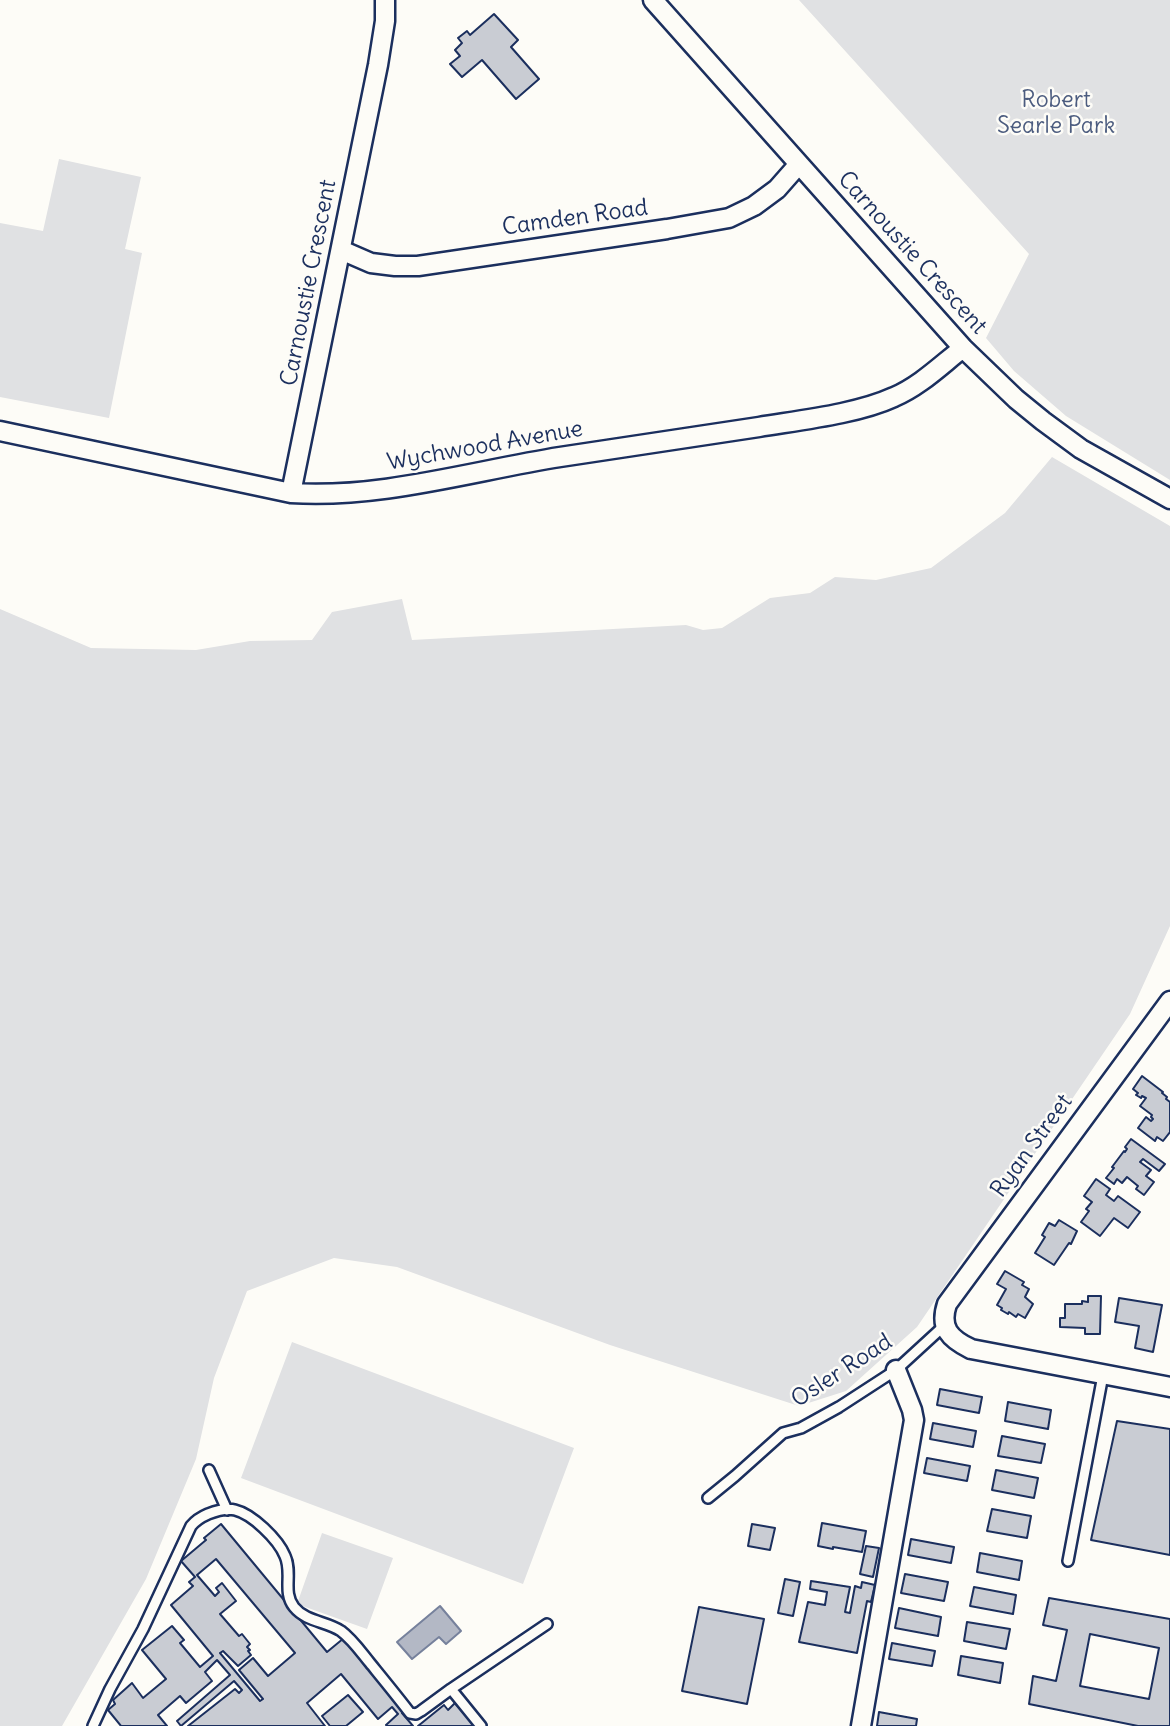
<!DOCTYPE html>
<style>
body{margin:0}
canvas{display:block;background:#fdfcf7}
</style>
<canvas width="1170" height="1726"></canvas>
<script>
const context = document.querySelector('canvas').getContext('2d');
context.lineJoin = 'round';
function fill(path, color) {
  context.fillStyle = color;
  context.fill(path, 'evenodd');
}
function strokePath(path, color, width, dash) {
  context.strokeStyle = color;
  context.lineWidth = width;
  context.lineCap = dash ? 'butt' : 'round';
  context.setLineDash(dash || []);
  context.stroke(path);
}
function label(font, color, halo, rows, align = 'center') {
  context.font = font + ' Delius,sans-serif';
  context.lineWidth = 5;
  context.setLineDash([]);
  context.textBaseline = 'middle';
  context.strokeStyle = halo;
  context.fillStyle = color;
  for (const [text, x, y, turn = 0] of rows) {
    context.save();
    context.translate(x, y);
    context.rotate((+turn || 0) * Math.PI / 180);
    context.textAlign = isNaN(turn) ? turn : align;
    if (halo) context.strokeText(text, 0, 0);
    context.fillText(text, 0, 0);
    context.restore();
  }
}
const green = new Path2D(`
 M799 0H1170V480L1066 416 1014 371 986 338 1029 254Z
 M59 159 141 177 125 249 142 253 109 418 0 397V223L43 231Z
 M1052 457 1170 526V926L1130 1014 917 1327 846 1391 799 1406 610 1345 397 1267 334 1258 247 1291 214 1378 196 1459 146 1579 62 1726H0V609L91 648 196 650 250 641 312 640 332 612 402 599 412 640 686 625 703 630 722 628 770 598 810 593 835 577 876 580 931 568 1005 513Z
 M292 1342 574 1448 523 1584 241 1478Z
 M322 1533 393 1558 367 1629 297 1604Z`);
const water = new Path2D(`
 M440 1606 461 1631 446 1644 439 1637 412 1659 397 1642Z`);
const building = new Path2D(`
 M494 14 518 40 511 47 539 79 516 99 482 60 462 77 450 64 460 56 455 50 462 43 458 38 467 31 470 35Z
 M1142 1076 1163 1092 1162 1093 1167 1097 1166 1099 1170 1102V1132L1163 1141 1157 1137 1155 1141 1138 1128 1146 1117 1151 1121 1153 1119 1151 1117 1152 1115 1140 1106 1146 1098 1142 1096 1141 1098 1136 1095 1138 1093 1133 1089Z
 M1131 1139 1165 1164 1159 1171 1143 1159 1140 1162 1151 1170 1146 1176 1154 1182 1144 1195 1136 1189 1138 1186 1127 1177 1122 1183 1117 1179 1114 1184 1106 1178 1114 1168 1112 1167 1124 1151 1125 1152 1127 1149 1125 1147Z
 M1096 1179 1110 1189 1106 1195 1114 1201 1118 1196 1140 1212 1128 1228 1114 1218 1100 1236 1081 1222 1089 1211 1086 1209 1092 1202 1084 1196Z
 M1059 1220 1077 1231 1071 1244 1069 1243 1054 1265 1035 1253 1045 1237 1042 1235 1049 1223 1055 1226Z
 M1005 1271 1024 1282 1022 1285 1029 1289 1025 1297 1033 1304 1025 1318 1018 1314 1016 1317 1009 1312 1008 1314 1001 1310 1002 1308 997 1305 1006 1289 997 1284Z
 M1088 1296H1101L1100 1334H1085V1328L1060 1327V1318H1065V1304H1082V1301L1088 1302Z
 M1119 1298 1162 1305 1153 1352 1135 1348 1139 1326 1115 1322Z
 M940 1389 982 1397 979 1413 937 1405Z
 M1008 1402 1051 1410 1048 1429 1005 1421Z
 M1117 1421 1170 1429V1555L1091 1540Z
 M933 1423 976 1431 973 1447 930 1439Z
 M1002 1436 1045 1444 1041 1463 998 1456Z
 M927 1458 970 1466 967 1481 924 1473Z
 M996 1470 1038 1478 1034 1498 992 1490Z
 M992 1509 1031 1516 1027 1538 987 1531Z
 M822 1523 866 1531 862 1552 833 1547V1549L818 1546Z
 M221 1524 327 1652 344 1638 398 1703 397 1704 404 1712 402 1713 413 1726H387L386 1725 398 1714 392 1707 378 1719 341 1674 307 1703 325 1726H188L235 1689 239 1693 242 1690 234 1681 181 1726 177 1721 230 1675 217 1660 205 1672 212 1681 186 1703 180 1696 158 1715 167 1726H121L108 1710 115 1704 113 1700 132 1683 143 1698 166 1679 142 1650 172 1626 184 1640 180 1643 200 1667 213 1656 171 1605 193 1586 189 1582 195 1577 181 1561 206 1540 204 1538ZM216 1559 295 1653 268 1676 253 1658 239 1670 263 1699 260 1701 220 1653 223 1651 238 1666 251 1655 248 1651 250 1650 247 1647 250 1644 242 1634 239 1636 220 1614 236 1601 222 1583 216 1588 219 1592 215 1596 197 1575Z
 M752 1524 775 1528 770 1550 748 1546Z
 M911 1539 954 1547 951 1563 908 1555Z
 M866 1546 879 1548 873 1577 860 1574Z
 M980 1553 1022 1561 1019 1580 977 1572Z
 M905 1574 948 1582 944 1601 901 1593Z
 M785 1579 800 1582 793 1616 778 1613Z
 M811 1581 850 1587 845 1612 850 1613 855 1586 861 1588 862 1582 875 1585 871 1602 867 1601 857 1653 799 1642 808 1602 825 1605 827 1592 810 1589Z
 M974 1587 1016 1595 1013 1614 970 1606Z
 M1049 1598 1170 1619V1726H1138L1029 1704 1033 1676 1056 1681 1067 1630 1043 1625ZM1090 1634 1159 1648 1149 1699 1080 1686Z
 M699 1607 764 1619 747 1704 682 1691Z
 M899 1608 941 1617 938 1636 895 1628Z
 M967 1622 1010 1629 1006 1649 964 1641Z
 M892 1643 935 1651 932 1666 889 1659Z
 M961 1656 1003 1663 1000 1683 958 1675Z
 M348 1695 363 1712 346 1726H330L322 1716Z
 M455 1703 475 1726H418L444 1705 448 1710Z
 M879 1712 917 1719 916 1726H877Z`);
const lane = new Path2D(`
 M209 1470 227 1510
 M708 1498 735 1476 783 1433 801 1428 839 1407 896 1370 945 1325
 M1068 1561 1103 1375
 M451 1689 481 1726
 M93 1726 110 1689 143 1629 191 1526C196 1520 201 1517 208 1514 216 1511 227 1508 235 1510 252 1514 278 1539 285 1556 293 1573 282 1592 294 1607 306 1622 326 1621 341 1631 352 1639 361 1652 370 1663 383 1679 397 1696 410 1713L416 1714 421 1711 451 1689 547 1624`);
const street = new Path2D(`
 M653 0 963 348 1016 399 1043 421 1081 449 1170 499
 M341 250 371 263 395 266H418L667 229 729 218 754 206 777 189 799 164
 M0 431 291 493C380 499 472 471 560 457 626 447 693 437 759 427 801 420 857 414 894 397 920 386 941 365 963 348
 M291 493 378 65 385 21V0
 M1170 1001 947 1304C939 1328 950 1339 971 1349L1170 1387
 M861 1726 914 1420 912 1410 896 1370`);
const parkNames = [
 ["Robert",1056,100],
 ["Searle Park",1056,126]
];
const streetNames = [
 ["Camden Road",575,218,-8],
 ["Carnoustie Crescent",912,253,48],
 ["Carnoustie Crescent",309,283,-79],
 ["Wychwood Avenue",485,446,-10],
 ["Ryan Street",1032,1146,-54],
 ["Osler Road",842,1371,-33]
];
fill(green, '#e0e1e3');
fill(water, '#b3b8c5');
strokePath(water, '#76819c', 2);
fill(building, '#c9ccd3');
strokePath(building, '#1b2f5e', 2);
strokePath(lane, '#1b2f5e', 14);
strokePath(street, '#1b2f5e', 23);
strokePath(lane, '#fdfcf7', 9);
strokePath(street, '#fdfcf7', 18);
label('23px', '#4c5c7f', '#fdfcf7', parkNames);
label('23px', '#1b2f5e', '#fdfcf7', streetNames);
</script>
